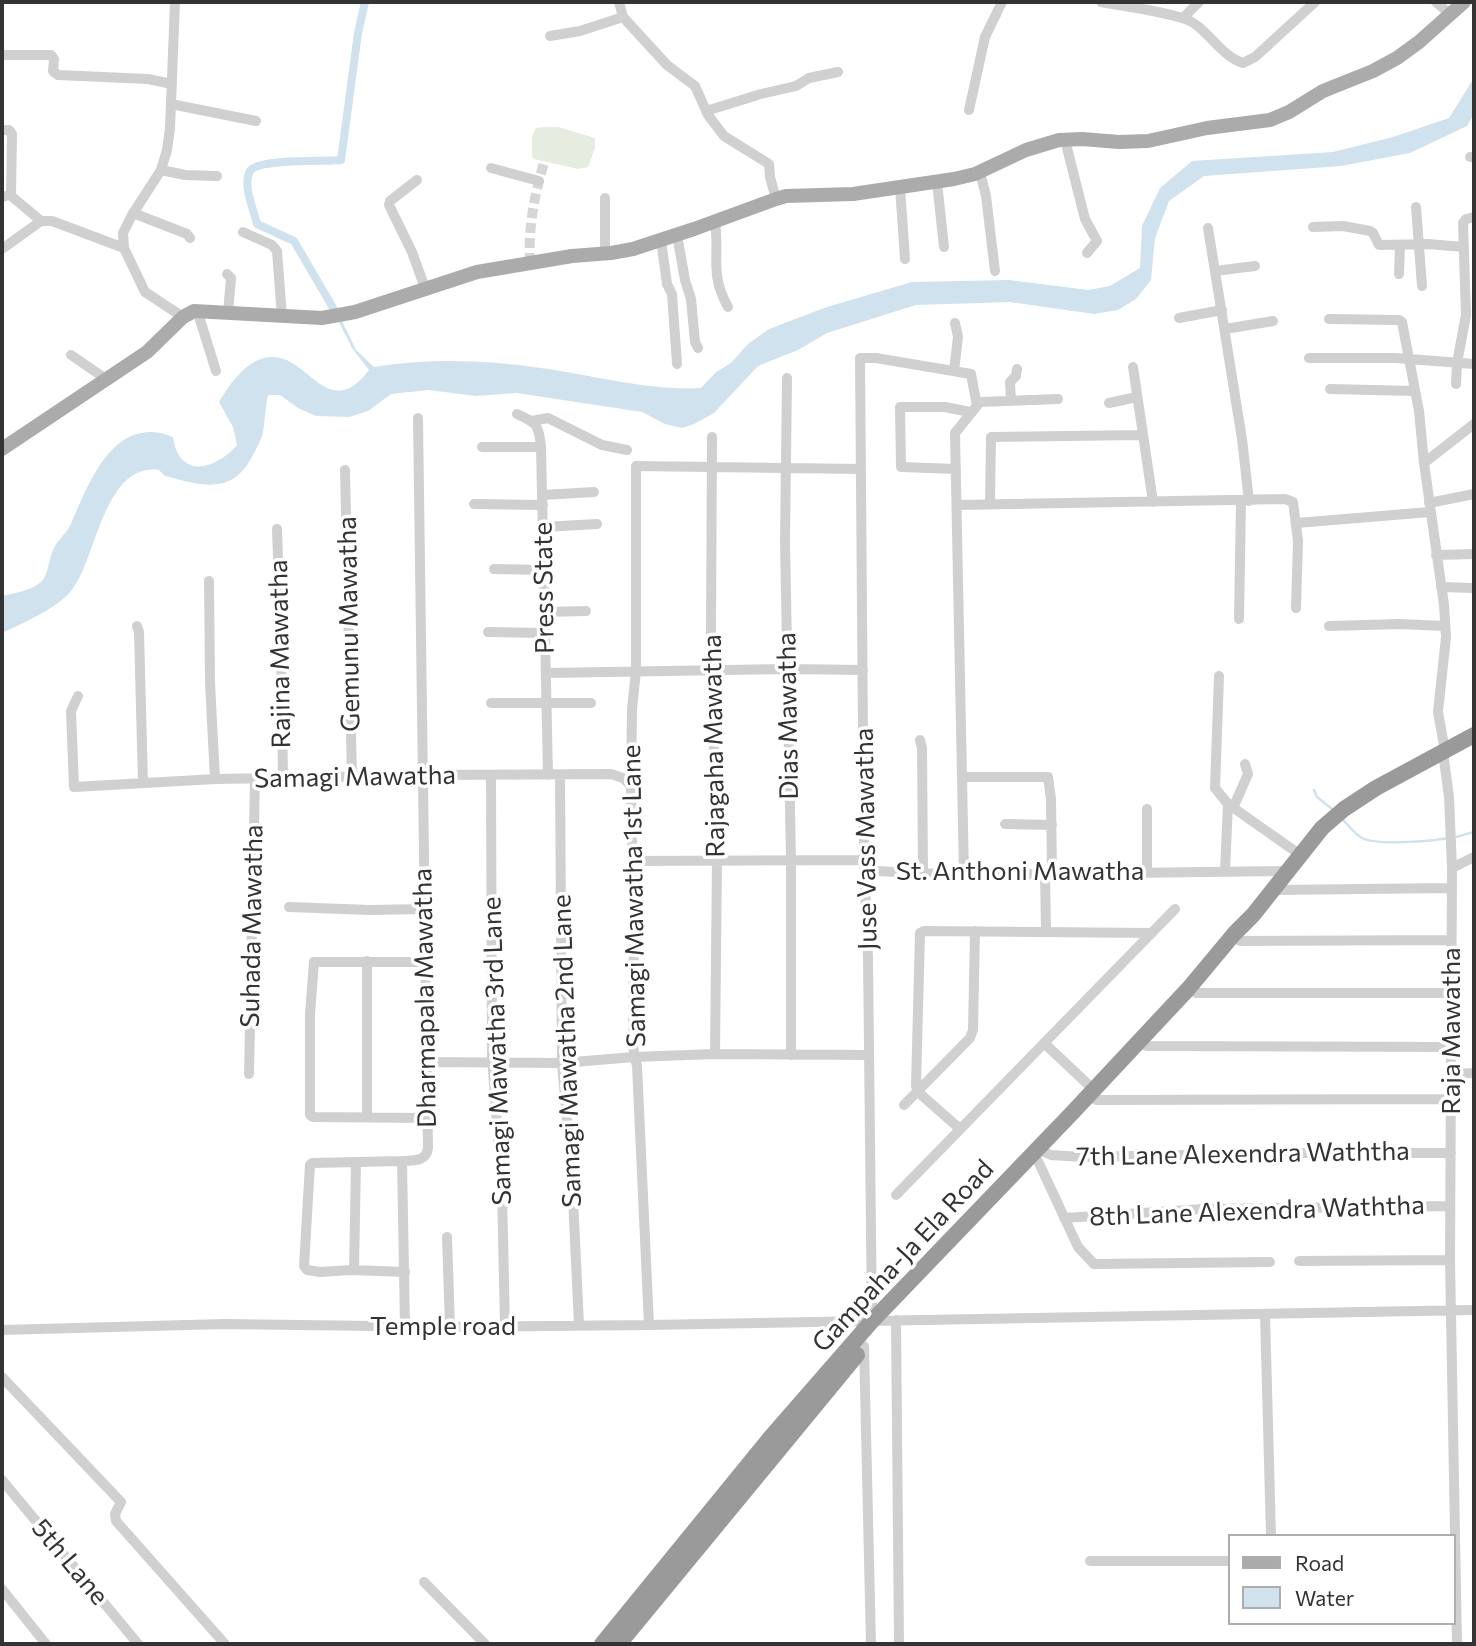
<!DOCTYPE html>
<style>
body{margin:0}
#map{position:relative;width:1476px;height:1646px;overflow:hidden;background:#fff;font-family:Commissioner,sans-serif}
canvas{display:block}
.frame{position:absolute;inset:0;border:4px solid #333;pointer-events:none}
.legend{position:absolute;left:1228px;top:1534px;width:228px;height:91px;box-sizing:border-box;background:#fff;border:2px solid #adadad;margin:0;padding:9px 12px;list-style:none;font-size:21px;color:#333}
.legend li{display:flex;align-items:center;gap:14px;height:35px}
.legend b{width:35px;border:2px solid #adadad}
</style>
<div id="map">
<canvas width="1476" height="1646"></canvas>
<div class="frame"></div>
<ul class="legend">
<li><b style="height:9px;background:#ababab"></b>Road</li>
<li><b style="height:19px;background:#cfe2ee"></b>Water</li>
</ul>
</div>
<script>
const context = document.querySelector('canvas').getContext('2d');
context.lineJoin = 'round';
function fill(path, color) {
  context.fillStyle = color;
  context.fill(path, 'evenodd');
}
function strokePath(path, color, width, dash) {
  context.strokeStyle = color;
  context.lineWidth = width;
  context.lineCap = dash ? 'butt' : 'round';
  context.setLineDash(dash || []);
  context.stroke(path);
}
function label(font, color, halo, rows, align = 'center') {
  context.font = font + ' Commissioner,sans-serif';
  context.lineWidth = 7;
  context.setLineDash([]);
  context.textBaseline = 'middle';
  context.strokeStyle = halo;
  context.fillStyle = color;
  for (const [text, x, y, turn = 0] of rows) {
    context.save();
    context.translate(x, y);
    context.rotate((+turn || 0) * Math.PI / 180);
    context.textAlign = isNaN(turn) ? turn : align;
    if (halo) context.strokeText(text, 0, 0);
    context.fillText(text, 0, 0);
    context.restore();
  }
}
const green = new Path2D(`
 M545 127H558L595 138V148L588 167 578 169 534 159 532 156V136L536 128Z`);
const water = new Path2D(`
 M1474 78V114L1467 126 1410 153 1341 166 1204 176 1169 201 1155 238 1151 280 1136 299 1118 310 1094 314 1010 302 916 305 827 333 798 350 758 366 714 413 694 424 682 428 665 424 642 412 517 393 476 396 429 390 391 394 368 411 349 417 316 416 298 408 280 395H268C265 408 265 421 263 433 261 440 257 447 254 453 233 496 204 486 165 476L159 470C105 463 97 554 74 587 61 607 23 623 2 633V596C15 593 31 591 42 581 48 574 49 559 53 550 57 540 67 533 71 524 89 483 114 413 173 437 174 442 175 449 178 454 193 479 224 461 237 445L233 427 219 402C230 384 247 358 271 357 309 355 328 424 369 370L352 348 338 320 341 319 356 350 374 367C429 358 485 360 541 368 593 375 647 391 701 388L715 373 731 363 748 344 769 329 827 307 912 282 1009 280 1088 290 1110 286 1140 268 1142 226 1160 188 1192 161 1333 152 1393 137 1449 118Z`);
const stream = new Path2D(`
 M1314 790 1317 797 1332 809
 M1342 819C1348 825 1355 834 1362 838 1377 846 1431 841 1449 838
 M1456 837 1474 832`);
const canal = new Path2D(`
 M339 318 294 241 257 224C254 210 242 185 250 171 258 158 325 162 341 160L358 33 365 2`);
const minorTunnel = new Path2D(`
 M530 263C528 229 534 196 544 163`);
const minor = new Path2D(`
 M175 2 170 128 167 150 161 170 132 215 123 233 124 248 145 292 183 317
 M619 2 623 17 667 65 695 86 708 115 724 136 769 164 770 177 776 199
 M1101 2C1127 7 1156 10 1182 18 1206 24 1218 55 1243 63L1255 57 1315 2
 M1436 2 1450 14
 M1183 18 1199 2
 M550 36 580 31 623 17
 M2 55H51L54 59 53 71 58 75 148 79 172 84
 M171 104 256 121
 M969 110 985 37 1002 2
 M706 111 761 94 796 86 809 78 838 72
 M2 130H9L12 134 11 196
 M1065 140 1085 219 1097 241 1087 253
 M1470 157H1474
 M491 168 539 181
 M161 170 185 175 217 176
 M980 172 986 196 995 271
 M417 180 390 201 389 205 412 252 425 288
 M937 182 944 247
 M900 187 905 259
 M2 197 10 195 41 221H52L124 248
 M605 198V254
 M1416 207 1422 286
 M133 213 187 234 190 238
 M715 222C720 256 709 273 728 307
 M1313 227 1343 226 1370 231 1373 233 1379 245 1428 244 1463 247
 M1208 228 1242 439 1249 501
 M243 232 272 245 277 251 282 317
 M677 235 685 280 691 299 695 342 698 348
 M661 240 667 284 672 294 677 364
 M2 249 41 221
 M1215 271 1255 266
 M227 274 231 278 228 313
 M1399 274 1400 246
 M197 310 216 371
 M1179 318 1222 310
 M1329 319 1399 320 1402 322 1419 411 1424 463 1444 605 1446 637 1438 712 1445 751
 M1225 329 1273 321
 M71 355 106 379
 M1309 358H1396L1474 364
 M1133 367 1153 502
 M954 371 958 337 955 323
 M787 378 785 541 791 861V1055
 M1456 384 1457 363 1466 315 1463 223 1466 219 1474 217
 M1330 389 1415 391
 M1011 401 1010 382 1016 376 1017 369
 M1109 403 1137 397
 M517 414C537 423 539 425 541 447L548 775
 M532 421 548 418 602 445 627 450
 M712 437 711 627 717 859 715 1054
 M482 447H541
 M1424 463 1474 424
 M956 469 901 467 900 407H945L970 412
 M345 470 352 778
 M543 495 594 492
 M1429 503 1474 494
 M474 504 543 505
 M990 504 991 437 1142 435
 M957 505 1285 499 1293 502 1298 541 1296 608
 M1297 523 1430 512
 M543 527 597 524
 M277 529 281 647 283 778
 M1436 555 1474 554
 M494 569 544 570
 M209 581 210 683 215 779
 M1441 587 1474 588
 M545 612 586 611
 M1239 619 1241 501
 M137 626 139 632 143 783
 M1329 626 1400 624 1445 626
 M488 632 545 633
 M546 673 787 669 863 670
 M1219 676 1215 788 1228 804 1299 854
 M78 696 71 711 74 787 216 779 438 775 611 774 623 778 631 786
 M491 703H591
 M920 740 922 748 923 873
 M1443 752 1449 797 1452 868 1450 1260 1457 1644
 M491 775 492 1057 502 1191 505 1326
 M560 776 562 1063 572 1177 579 1325
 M962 777H1048L1051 799 1052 873
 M1233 808 1248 774 1245 764
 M1147 809V871
 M1005 824 1052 825
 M864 860 866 865 874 871 964 875 1287 871
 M633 861 864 860
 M1452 868 1474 857
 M1225 871 1228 804
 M1045 873 1046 931
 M964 875 955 433 980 402 1058 399
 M1273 890 1450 888
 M289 907 370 910 425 909
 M1240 941 1451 940
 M424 962H314L310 1014V1115L313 1117 426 1118
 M1196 993H1451
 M1044 1043 1094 1090
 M1138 1043 1147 1046 1451 1047
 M425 1062 562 1063 634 1057 715 1054 869 1055
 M249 1074 255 778
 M1450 1074 1474 1073
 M1096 1100 1451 1099
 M904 1105 970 1038 973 1030 975 931
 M367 1117V961
 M960 1129 918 1092 916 1086 920 933 924 931 1152 933
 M1037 1149 1051 1155 1081 1157 1296 1153H1451
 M1032 1154 1038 1161 1078 1247 1094 1264 1270 1262
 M402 1161 312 1163 310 1165 304 1266 307 1270 320 1272 351 1270 405 1272
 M896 1195 1175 909
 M1064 1218 1204 1209 1450 1206
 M447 1237 450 1327
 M1299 1261 1450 1260
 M354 1270 356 1162
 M1265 1314 1271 1536
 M896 1320 899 1644
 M872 1321 868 958 864 860 860 358H876L971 374 977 406
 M649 1325 637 1066 633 1047 634 936 631 786 632 709 636 671V466L861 469
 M405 1326 402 1161C414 1160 426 1162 428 1148L418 418
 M2 1330 224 1324 450 1327 649 1325 1474 1310
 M864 1346 871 1644
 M2 1377 121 1502 115 1514 116 1521 225 1644
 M2 1480 138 1644
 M1090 1561H1229
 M424 1582 485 1644
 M2 1589 46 1644`);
const major = new Path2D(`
 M2 449 147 352 183 317 194 311 322 318 355 312 477 272 572 256 611 253 633 249 694 229 776 199 786 196 853 194 954 179 975 174 1026 150 1059 140 1082 139 1119 142 1148 141 1207 128 1270 120 1289 112 1323 91 1373 71 1397 58 1419 42 1464 2`);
const highway = new Path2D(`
 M602 1644 770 1438 872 1321 1073 1112 1189 988 1234 934 1253 915 1322 828 1344 809 1376 788 1474 735
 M619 1644 857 1355`);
const streetNames = [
 ["Press State",544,588,-91],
 ["Gemunu Mawatha",349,624,-91],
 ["Rajina Mawatha",280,654,-91],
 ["Dias Mawatha",788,716,-91],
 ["Rajagaha Mawatha",714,746,-91],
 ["Samagi Mawatha",355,777,-1],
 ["Juse Vass Mawatha",866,839,-91],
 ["St. Anthoni Mawatha",1020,871],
 ["Samagi Mawatha 1st Lane",634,896,-91],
 ["Suhada Mawatha",252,926,-89],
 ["Dharmapala Mawatha",425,998,-91],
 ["Raja Mawatha",1451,1031,-90],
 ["Samagi Mawatha 3rd Lane",497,1051,-92],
 ["Samagi Mawatha 2nd Lane",567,1051,-92],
 ["7th Lane Alexendra Waththa",1243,1154,-1],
 ["8th Lane Alexendra Waththa",1257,1211,-2],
 ["Gampaha-Ja Ela Road",903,1256,-47],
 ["Temple road",443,1326],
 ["5th Lane",70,1562,50]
];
fill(green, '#e6ecdf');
fill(water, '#cfe2ee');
strokePath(stream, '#cfe2ee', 2.5);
strokePath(canal, '#cfe2ee', 8);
strokePath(minorTunnel, '#d6d6d6', 10, [10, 5]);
strokePath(minor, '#d0d0d0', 10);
strokePath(major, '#ababab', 14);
strokePath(highway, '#9a9a9a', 16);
label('26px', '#333', '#fff', streetNames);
</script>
